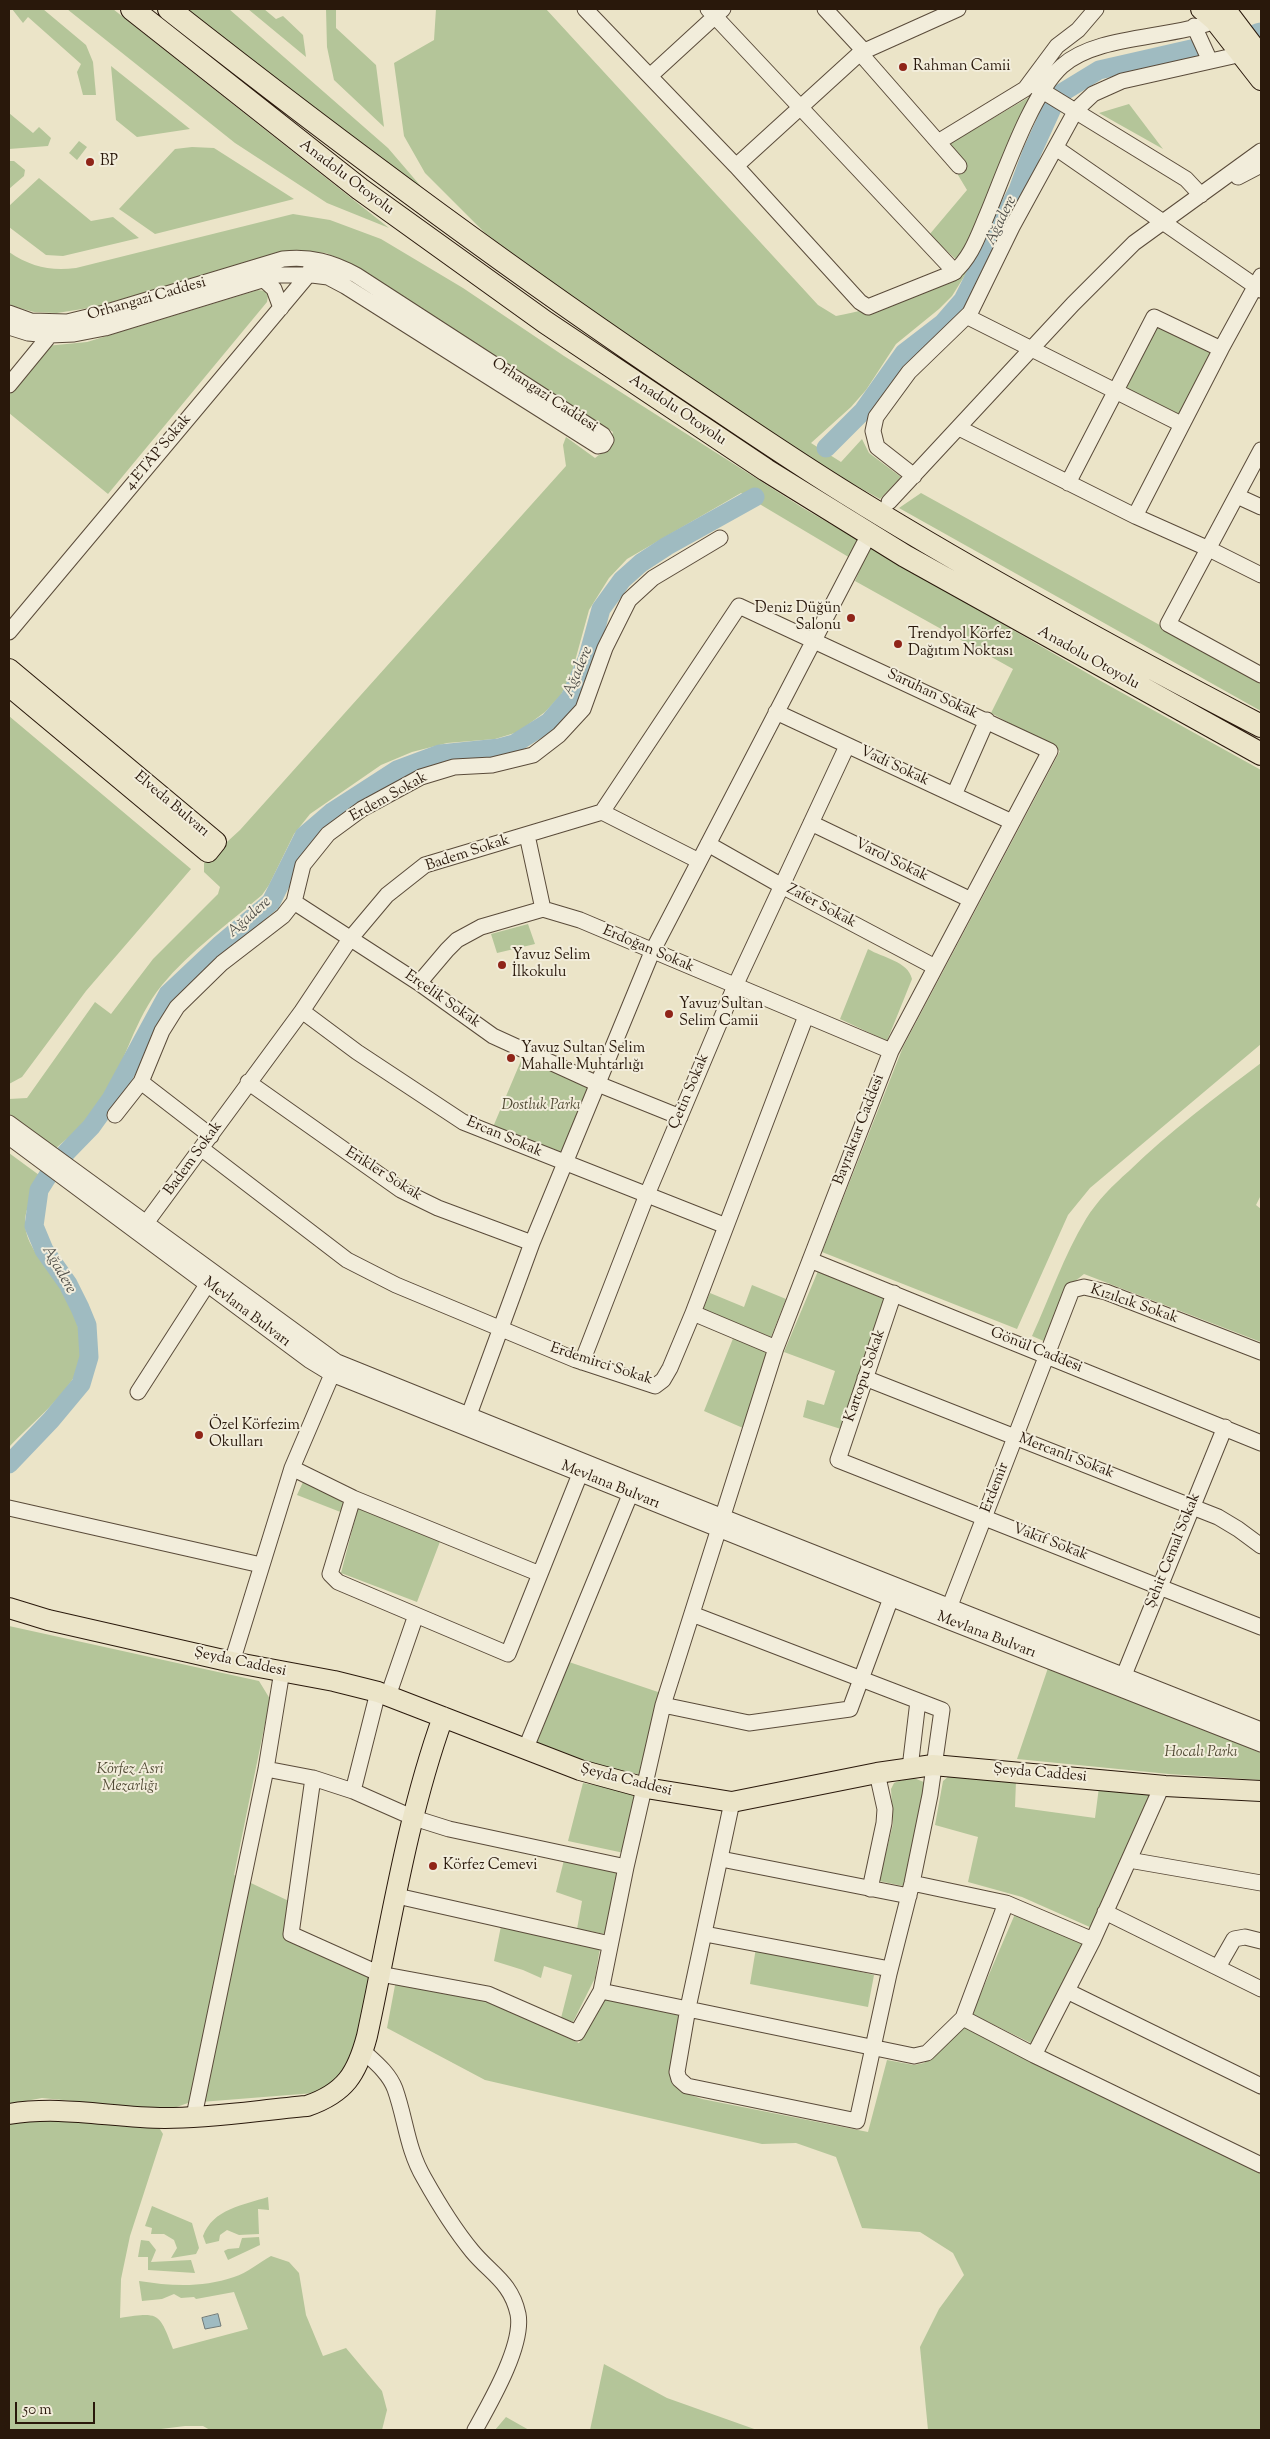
<!DOCTYPE html>
<meta charset="utf-8">
<style>
body{margin:0}
#map{position:relative;width:1270px;height:2439px;overflow:hidden;background:#ebe4c8;font-family:"Sorts Mill Goudy",serif}
canvas{display:block}
.frame{position:absolute;inset:0;border:10px solid #29180b;pointer-events:none}
.scale{position:absolute;left:15px;top:2402px;width:80px;height:22px;box-sizing:border-box;border:2px solid #29180b;border-top:0;padding-left:6px;font-size:15px;line-height:18px;white-space:nowrap;color:#29180b;-webkit-text-stroke:4px #f2eddb;paint-order:stroke}
</style>
<div id="map">
<canvas width="1270" height="2439"></canvas>
<div class="frame"></div>
<div class="scale">50 m</div>
</div>
<script>
const context = document.querySelector('canvas').getContext('2d');
context.lineJoin = 'round';
function fill(path, color) {
  context.fillStyle = color;
  context.fill(path, 'evenodd');
}
function strokePath(path, color, width, dash) {
  context.strokeStyle = color;
  context.lineWidth = width;
  context.lineCap = dash ? 'butt' : 'round';
  context.setLineDash(dash || []);
  context.stroke(path);
}
function label(font, color, halo, rows, align = 'center') {
  context.font = font + ' "Sorts Mill Goudy",serif';
  context.lineWidth = 4;
  context.setLineDash([]);
  context.textBaseline = 'middle';
  context.strokeStyle = halo;
  context.fillStyle = color;
  for (const [text, x, y, turn = 0] of rows) {
    context.save();
    context.translate(x, y);
    context.rotate((+turn || 0) * Math.PI / 180);
    context.textAlign = isNaN(turn) ? turn : align;
    if (halo) context.strokeText(text, 0, 0);
    context.fillText(text, 0, 0);
    context.restore();
  }
}
const green = new Path2D(`
 M12 9H43L86 45 93 62 96 95H83L77 72 81 64 28 17 23 23Z
 M67 9H113L389 228 327 203 235 143Z
 M187 9H229L388 148 424 190 264 72Z
 M248 9H264L276 19 283 16 303 35 306 57Z
 M326 9H336V28L376 65 384 127 334 80 327 47Z
 M436 9H546L818 305 836 316C875 309 941 289 972 264L952 296 939 309 896 344 866 390 851 407 811 443 841 462 862 439 869 453 901 477 880 499 826 469 602 318 538 273 485 233 425 173 404 136 394 63 434 40Z
 M111 66 190 129 137 137 116 120Z
 M1031 96 968 247 959 262 929 235 967 190 958 175 964 164 949 144Z
 M1129 104 1163 149 1099 113Z
 M9 113 33 133 39 127 51 138 48 146 9 149Z
 M79 141 87 147 77 160 69 153Z
 M192 147 214 148 294 199 155 234 119 209 175 149Z
 M9 161H14L25 170 24 176 9 189Z
 M39 178 91 221 113 217 139 238 63 256 46 255 9 227V206Z
 M293 214 330 220 381 239 463 288 564 356 803 508 1099 680 1261 770V1044L1090 1188 1068 1215 1017 1329 822 1252 903 1047 1060 751 991 713 1013 669 855 581 862 565 741 493 627 559 609 578 589 610 572 672 561 695 545 712 518 732 495 739 447 743 412 752 381 765 310 814 294 834 269 885 262 895C228 924 190 951 162 985 134 1019 125 1064 102 1101 90 1120 71 1135 54 1150L9 1117V1099L27 1098 95 1002 111 1014 153 959 218 894 220 887 204 872V863L240 830 566 466 563 445 566 437 595 458 607 449 613 432 352 264 326 253 303 251 248 262 95 307 57 313 34 312 9 305V252C31 267 50 271 76 268Z
 M258 290 265 291 268 296 267 302 108 494 9 413V395L46 346 87 342Z
 M1154 317 1221 349 1181 424 1116 391Z
 M921 493 1261 681V711L899 508Z
 M9 716 191 869 86 991 22 1077 9 1084Z
 M528 924 535 944 497 953 491 934Z
 M868 949C883 958 908 961 912 979L887 1041 840 1019Z
 M523 1056 590 1085 561 1155 493 1127Z
 M1261 1063V1195L1256 1205 1261 1209V1342L1084 1274 1069 1286 1046 1342 1032 1336C1050 1297 1064 1255 1086 1219 1097 1201 1113 1185 1129 1171 1170 1131 1216 1097 1261 1063Z
 M9 1153 39 1175C35 1187 25 1210 25 1222 25 1242 39 1257 50 1272 66 1295 93 1343 78 1371 61 1400 32 1423 9 1447Z
 M818 1271 885 1297 886 1303 844 1430 803 1417 807 1400 824 1405 835 1371 784 1352Z
 M752 1285 786 1299 771 1337 703 1309 710 1293 744 1307Z
 M734 1336 770 1351 743 1428 704 1411Z
 M303 1482 347 1499 343 1513 297 1495Z
 M359 1504 441 1539 417 1602 341 1573Z
 M9 1626 259 1681 270 1699 234 1875 291 1902 288 1934 373 1974 359 2058 327 2092 188 2103 168 2110 42 2098 9 2104Z
 M569 1662 661 1693 642 1775 586 1763 536 1745Z
 M1049 1665 1261 1753V1780L1169 1774 1017 1759Z
 M949 1776 1016 1781 1015 1807 1095 1818 1099 1787 1155 1791 1092 1928 1022 1897 968 1882 978 1837 935 1825 943 1781Z
 M914 1778 926 1783 927 1792 903 1886 879 1881 893 1824 891 1789 894 1783 899 1781Z
 M583 1783 637 1793 624 1853 568 1841Z
 M564 1860 618 1872 605 1934 577 1929 582 1901 556 1892Z
 M1015 1914 1084 1942 1033 2044 972 2014Z
 M501 1926 600 1948 595 1978 573 2022 561 2018 572 1975 544 1966 541 1978 523 1970 494 1961Z
 M756 1948 874 1975 868 2007 750 1984Z
 M396 1980 483 1997 579 2043 607 1997 683 2010 671 2080 685 2093 702 2099 868 2132 887 2060 914 2065 924 2063 965 2027 1261 2174V2430H928L920 2347 939 2309 964 2275 953 2253 920 2232 862 2228 836 2157 796 2143 762 2144 485 2080 387 2028Z
 M42 2119 158 2126 163 2134 130 2236 121 2279 120 2318C159 2312 159 2312 173 2349L248 2329 234 2292 196 2299 194 2297 181 2298 174 2294 162 2299 142 2301 139 2281C171 2286 202 2288 234 2277 247 2273 260 2262 271 2256L289 2262 299 2273 306 2315 323 2356 346 2348 382 2391 387 2410 382 2430H210L203 2426H185L153 2430H9V2123Z
 M268 2197 269 2210 258 2209 259 2234 239 2235 227 2230 220 2235 219 2241 206 2244 203 2236C213 2209 243 2205 268 2197Z
 M152 2206 192 2223 199 2248 196 2254 171 2258 177 2248 174 2240 164 2234H151L152 2228 145 2226Z
 M259 2237 260 2245 228 2260 224 2251 228 2249 239 2248 242 2238Z
 M141 2240 149 2241 156 2250 151 2262 191 2260 195 2273 148 2270V2257H138Z
 M604 2364 667 2398 757 2430H590Z
 M506 2417 529 2430H495Z`);
const water = new Path2D(`
 M218 2314 221 2326 205 2329 202 2318Z`);
const river = new Path2D(`
 M1257 33 1261 32
 M826 448 863 411 904 353 943 323 963 300 1018 190 1032 152 1058 95 1099 70 1200 47
 M9 1464 51 1420 81 1384 89 1357 87 1325 80 1308 68 1284 44 1250 34 1226 39 1190 56 1163 91 1127 111 1099 168 994 221 944 271 902 304 836 332 812 397 770 440 754 499 748 514 744 549 722 570 698 587 660 601 609 622 580 641 563 667 546 755 497`);
const minor = new Path2D(`
 M585 9 736 166 860 302 868 307 953 273C971 258 978 236 987 215 1004 175 1031 94 1062 66 1099 33 1176 40 1221 18
 M708 9 955 272
 M825 9 864 51
 M1194 26 1210 61
 M860 53 959 166
 M650 76 723 9
 M1036 87 1186 179 1201 195
 M938 142 1025 89 1057 46 1078 30 1096 9
 M1056 148 1261 290
 M736 166 860 53 958 9
 M1238 177 1261 165
 M263 279 274 289 281 308
 M9 313 31 321 67 322 104 313 283 259C311 256 332 262 356 275L603 435 606 440 603 445 598 446 345 286 328 277 312 275H278L105 328 74 334 50 335 28 333 9 327
 M968 317 1181 424
 M9 385 50 335
 M959 428 1135 516 1209 549 1261 575
 M1261 450 1168 624 1261 675
 M914 476 877 447 873 431 876 417 909 372 970 313 1012 227 1076 110 1093 94 1122 81 1242 54
 M1068 483 1154 317 1221 349
 M1237 496 1261 507
 M889 502 1073 304 1134 243 1261 151
 M1135 516 1221 349 1261 276
 M9 632 309 274 311 267
 M776 712 1012 822
 M954 795 987 720
 M602 812 699 861
 M811 823 971 900
 M527 835 543 909
 M708 844 782 886 935 967
 M294 902 419 983 493 1036 598 1084 680 1117
 M419 983 447 950 457 940 481 927 543 909 580 920 891 1051
 M302 1011 357 1052 463 1122 726 1226
 M141 1082 211 1136
 M248 1082 401 1190 438 1208 532 1243
 M115 1115 141 1082 162 1031 177 1007 222 963 283 916 294 902 303 865 328 834 362 809 421 777 454 767 492 765 533 755 559 735 583 709 605 648 629 600 653 578 720 538
 M9 1123 337 1362 627 1479 1261 1730
 M9 1137 309 1360 332 1374 945 1620 1261 1744
 M202 1149 347 1260 396 1285 576 1360 655 1386 663 1380 670 1368 693 1313 806 1016
 M146 1223 302 1011 350 939 387 895 425 865 602 812 739 606 1050 751 891 1051 776 1348 663 1705 626 1867 601 1991 577 2033 488 1994 380 1974 291 1934 313 1778
 M810 1260 1261 1443
 M894 1293 838 1460 1261 1627
 M693 1313 776 1348
 M582 1362 646 1197 735 986 847 746
 M865 1378 1218 1517 1238 1529 1261 1546
 M138 1392 212 1277
 M466 1423 532 1243 652 952 864 544
 M292 1468 353 1498 540 1574
 M353 1498 330 1574 338 1582 508 1654 580 1474
 M9 1508 261 1565
 M692 1614 942 1710 930 1795 912 1883 889 1974 857 2121 687 2086 679 2079 677 2072 688 2008 732 1802
 M946 1616 1072 1290 1084 1287 1106 1292 1261 1352
 M232 1662 292 1468 336 1365
 M1124 1675 1225 1427
 M388 1696 416 1615
 M663 1705 749 1723 850 1709 891 1598
 M525 1750 630 1495
 M910 1768 918 1701
 M266 1769 313 1778 353 1791 414 1818 449 1829 626 1867
 M353 1791 378 1692
 M721 1859 909 1896
 M1129 1860 1261 1883
 M870 1889 884 1823 885 1809 877 1773
 M397 1896 610 1944
 M1006 1903 1093 1940
 M1105 1912 1261 1989
 M705 1934 890 1969
 M1218 1967 1234 1939 1245 1937 1261 1941
 M601 1991 914 2056 927 2053 963 2018 1006 1903 912 1883
 M1067 1991 1261 2086
 M963 2018 1034 2055 1261 2165
 M363 2051C375 2062 389 2073 395 2089 406 2120 407 2149 424 2178 438 2203 454 2229 472 2251 491 2274 511 2282 518 2314 524 2345 490 2403 475 2430
 M1034 2055 1093 1940 1162 1786
 M194 2116 266 1769 282 1671`);
const major = new Path2D(`
 M1201 9 1215 21 1261 80
 M1222 9 1229 14 1260 55
 M9 669 216 842 208 852 9 686
 M9 1608 48 1620 232 1662 334 1681 378 1692 580 1770 646 1788 732 1802 877 1773 933 1765 1165 1786 1261 1791
 M9 2114C63 2105 112 2118 165 2118 212 2118 260 2110 307 2106 345 2093 357 2074 367 2036 390 1930 406 1820 443 1717`);
const highway = new Path2D(`
 M132 9 360 189 545 322 766 470 905 556 1261 754
 M169 9C338 142 510 270 689 390 747 429 805 469 865 505 994 584 1127 656 1261 726`);
const markers = [
 [903,67,5,"#8f2418"],
 [90,162,5,"#8f2418"],
 [851,618,5,"#8f2418"],
 [898,644,5,"#8f2418"],
 [502,965,5,"#8f2418"],
 [669,1014,5,"#8f2418"],
 [511,1058,5,"#8f2418"],
 [199,1435,5,"#8f2418"],
 [433,1866,5,"#8f2418"]
];
const poiNames = [
 ["Rahman Camii",913,67],
 ["BP",100,162],
 ["Deniz Düğün",841,609,"right"],
 ["Salonu",841,626,"right"],
 ["Trendyol Körfez",908,635],
 ["Dağıtım Noktası",908,652],
 ["Yavuz Selim",512,956],
 ["İlkokulu",512,973],
 ["Yavuz Sultan",679,1005],
 ["Selim Camii",679,1022],
 ["Yavuz Sultan Selim",521,1049],
 ["Mahalle Muhtarlığı",521,1066],
 ["Özel Körfezim",209,1426],
 ["Okulları",209,1443],
 ["Körfez Cemevi",443,1866]
];
const streetNames = [
 ["Anadolu Otoyolu",346,178,37],
 ["Orhangazi Caddesi",147,300,-16],
 ["Orhangazi Caddesi",544,396,33],
 ["Anadolu Otoyolu",677,411,34],
 ["4.ETAP Sokak",159,453,-50],
 ["Anadolu Otoyolu",1088,659,29],
 ["Saruhan Sokak",932,695,25],
 ["Vadi Sokak",894,767,25],
 ["Erdem Sokak",389,798,-29],
 ["Elveda Bulvarı",171,805,40],
 ["Badem Sokak",468,854,-18],
 ["Varol Sokak",891,861,26],
 ["Zafer Sokak",821,907,28],
 ["Erdoğan Sokak",648,950,23],
 ["Erçelik Sokak",442,1000,35],
 ["Çetin Sokak",690,1092,-67],
 ["Bayraktar Caddesi",860,1130,-69],
 ["Ercan Sokak",504,1138,23],
 ["Badem Sokak",194,1159,-54],
 ["Erikler Sokak",383,1175,32],
 ["Kızılcık Sokak",1134,1305,19],
 ["Mevlana Bulvarı",246,1313,37],
 ["Gönül Caddesi",1036,1351,22],
 ["Erdemirci Sokak",601,1365,18],
 ["Kartopu Sokak",866,1376,-71],
 ["Mercanlı Sokak",1066,1457,21],
 ["Mevlana Bulvarı",610,1486,22],
 ["Erdemir",996,1488,-69],
 ["Vakıf Sokak",1050,1543,21],
 ["Şehit Cemal Sokak",1174,1551,-68],
 ["Mevlana Bulvarı",986,1636,21],
 ["Şeyda Caddesi",240,1663,12],
 ["Şeyda Caddesi",1040,1774,5],
 ["Şeyda Caddesi",626,1781,14]
];
const parkNames = [
 ["Dostluk Parkı",541,1106],
 ["Hocalı Parkı",1201,1753],
 ["Körfez Asri",130,1770],
 ["Mezarlığı",130,1787]
];
const waterNames = [
 ["Ağadere",1002,221,-64],
 ["Ağadere",579,672,-67],
 ["Ağadere",250,918,-42],
 ["Ağadere",58,1270,60]
];
fill(green, '#b4c599');
fill(water, '#9fbbc1');
strokePath(water, '#707a78', 1);
strokePath(river, '#9fbbc1', 19);
strokePath(minor, '#5a4b3a', 17);
strokePath(major, '#29180b', 22);
strokePath(highway, '#29180b', 24);
strokePath(minor, '#f2eddb', 15);
strokePath(major, '#ebe4c8', 20);
strokePath(highway, '#ebe4c8', 22);
for (const [x, y, r, color] of markers) {
  const dot = new Path2D();
  dot.arc(x, y, r, 0, 2 * Math.PI);
  context.fillStyle = color;
  context.fill(dot);
  strokePath(dot, '#f2eddb', 2);
}
label('15px', '#29180b', '#f2eddb', poiNames, 'left');
label('15px', '#29180b', '#f2eddb', streetNames);
label('italic 15px', '#534c36', '#f2eddb', parkNames);
label('italic 16px', '#52514b', '#f2eddb', waterNames);
</script>
